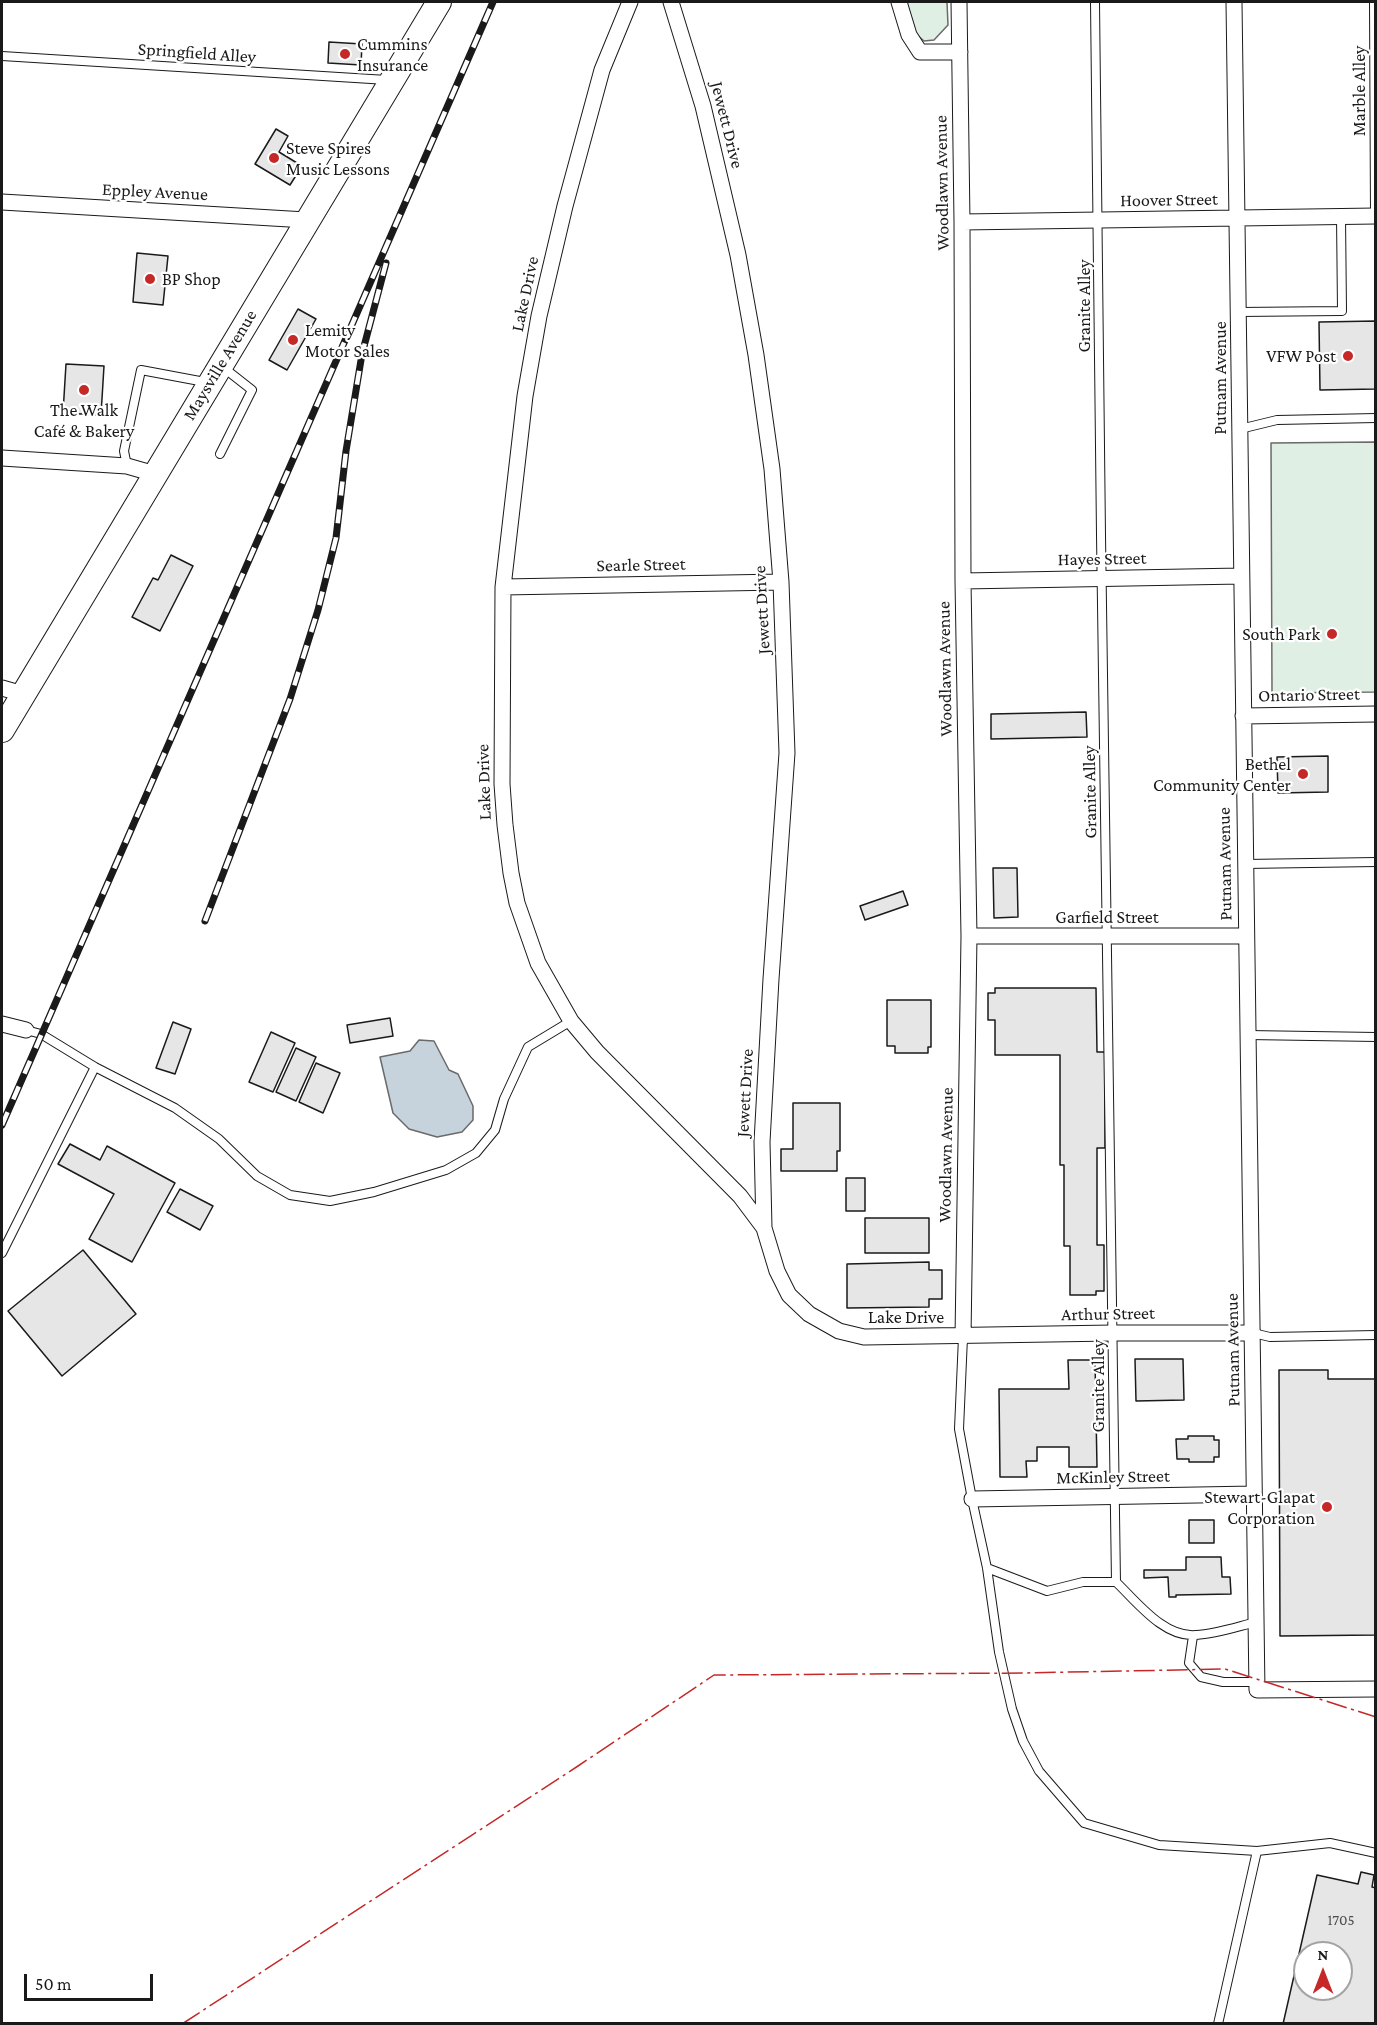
<!DOCTYPE html>
<meta charset="utf-8">
<style>
body{margin:0}
#map{position:relative;width:1377px;height:2025px;overflow:hidden;background:#fff;font-family:"Crimson Pro",serif}
canvas{display:block}
.frame{position:absolute;inset:0;border:3px solid #1a1a1a;pointer-events:none}
.north{position:absolute;left:1293px;top:1941px;width:60px;height:60px;box-sizing:border-box;background:#fff;border:2px solid #a3a3a3;border-radius:50%;rotate:0deg;font-size:16px;font-weight:700;line-height:24px;text-align:center;color:#1a1a1a}
.north::after{content:'';display:block;margin:auto;width:21px;height:27px;background:#c62828;clip-path:polygon(50% 0,100% 100%,50% 72%,0 100%)}
.scale{position:absolute;left:24px;top:1974px;width:129px;height:27px;box-sizing:border-box;border:3px solid #1a1a1a;border-top:0;padding-left:8px;font-size:18px;line-height:21px;white-space:nowrap;color:#1a1a1a;-webkit-text-stroke:4px #fff;paint-order:stroke}
</style>
<div id="map">
<canvas width="1377" height="2025"></canvas>
<div class="frame"></div>
<div class="north">N</div>
<div class="scale">50 m</div>
</div>
<script>
const context = document.querySelector('canvas').getContext('2d');
context.lineJoin = 'round';
function fill(path, color) {
  context.fillStyle = color;
  context.fill(path, 'evenodd');
}
function strokePath(path, color, width, dash) {
  context.strokeStyle = color;
  context.lineWidth = width;
  context.lineCap = dash ? 'butt' : 'round';
  context.setLineDash(dash || []);
  context.stroke(path);
}
function label(font, color, halo, rows, align = 'center') {
  context.font = font + ' "Crimson Pro",serif';
  context.lineWidth = 4.5;
  context.setLineDash([]);
  context.textBaseline = 'middle';
  context.strokeStyle = halo;
  context.fillStyle = color;
  for (const [text, x, y, turn = 0] of rows) {
    context.save();
    context.translate(x, y);
    context.rotate((+turn || 0) * Math.PI / 180);
    context.textAlign = isNaN(turn) ? turn : align;
    if (halo) context.strokeText(text, 0, 0);
    context.fillText(text, 0, 0);
    context.restore();
  }
}
const green = new Path2D(`
 M904 2H947L948 25 934 40 924 41 915 33Z
 M1375 442V692L1272 693 1271 443Z`);
const water = new Path2D(`
 M419 1040 434 1041 449 1070 458 1074 473 1106V1120L462 1132 437 1137 409 1129 393 1113 380 1057 410 1051Z`);
const building = new Path2D(`
 M329 42 362 44 361 65 328 63Z
 M276 129 288 136 279 152 302 166 290 185 255 164Z
 M137 253 168 256 163 305 133 302Z
 M298 309 316 319 287 370 269 360Z
 M1376 321V389L1320 390 1319 322Z
 M66 364 104 366 101 415 63 413Z
 M171 555 193 566 160 631 132 617 153 578 158 580Z
 M1086 712 1087 737 991 739V714Z
 M1328 756V792L1278 793 1277 757Z
 M993 868H1017L1018 917 994 918Z
 M903 891 908 905 865 920 860 906Z
 M995 988H1096L1097 1052H1105V1148H1097V1245H1104V1291H1096V1295H1070V1246H1064V1165H1060V1055H995V1020H988V993H995Z
 M887 1000H931V1047H928V1053H895V1046H887Z
 M390 1018 393 1036 350 1043 347 1025Z
 M173 1022 191 1029 175 1074 156 1068Z
 M271 1032 295 1043 273 1092 249 1082Z
 M296 1048 316 1057 296 1101 276 1092Z
 M316 1063 340 1073 323 1113 299 1102Z
 M793 1103H840V1151H837V1171H781V1149H793Z
 M70 1144 100 1160 107 1146 175 1183 132 1262 89 1239 114 1194 58 1164Z
 M846 1178H865V1211H846Z
 M180 1189 213 1206 200 1230 167 1212Z
 M865 1218H929V1253H865Z
 M83 1250 136 1314 62 1376 8 1311Z
 M929 1262V1270H942V1299H929V1307L847 1308V1264Z
 M1135 1359H1183L1184 1400 1136 1401Z
 M1068 1360H1095L1097 1467H1069V1447H1037V1461H1026L1027 1477H1000L999 1389H1069Z
 M1279 1370H1328V1379H1376V1635L1280 1636Z
 M1188 1436H1214V1440H1219V1457H1214V1462H1189V1459H1177L1176 1439H1188Z
 M1189 1520H1214V1543H1189Z
 M1186 1557H1221L1222 1577H1230L1231 1594 1176 1595V1597H1169L1168 1577 1144 1578V1570H1186Z
 M1361 1872 1374 1875 1372 1887 1376 1888V2024H1283L1317 1875 1358 1884ZM1305 1953H1341V1989H1305Z`);
const lane = new Path2D(`
 M1095 2 1101 535 1116 1582
 M1374 2 1375 216
 M2 56 387 80
 M1239 312 1342 311 1341 216
 M1240 429 1277 420 1376 418
 M220 454 252 390 224 368
 M127 466 124 451 141 370 205 382
 M1245 864 1376 862
 M26 1030 41 1034 95 1067 175 1108 219 1139 257 1176 290 1195 330 1201 374 1192 446 1170 476 1153 495 1130 504 1099 528 1047 571 1021
 M1248 1035 1376 1037
 M2 1253 95 1067
 M1253 1333 1270 1337 1376 1335
 M963 1337 959 1429 972 1499 987 1568 999 1652 1012 1709 1023 1741 1039 1771 1084 1823 1159 1845 1257 1851 1330 1843 1376 1853
 M987 1568 1047 1591 1083 1582H1116C1137 1602 1164 1638 1196 1635 1216 1634 1236 1627 1256 1622
 M1193 1636 1189 1663 1201 1677 1223 1682H1257
 M1218 2024 1257 1851`);
const street = new Path2D(`
 M630 2 602 70 565 206 539 316 525 396 503 587 502 784 505 825 511 873 517 903 538 963 571 1021 597 1052 740 1196 764 1228 777 1271 789 1295 809 1314 839 1331 864 1337 1113 1333H1253
 M671 2 703 106 738 255 756 355 772 469 781 582 787 753 771 979 762 1142 764 1228
 M899 2 909 35 920 52H960
 M959 2 962 222 963 581 969 936 963 1337
 M1234 2 1257 1690 1376 1689
 M2 202 306 220
 M962 222 1376 216
 M2 458 127 466 155 474
 M963 581 1241 576
 M503 587 781 582
 M2 688 23 694
 M1243 716 1376 714
 M969 936H1246
 M2 1024 26 1030
 M972 1499 1254 1494`);
const primary = new Path2D(`
 M2 730 439 2`);
const rail = new Path2D(`
 M205 921 290 699 318 610 336 538 346 451 362 354 386 263
 M2 1125 493 2`);
const power = new Path2D(`
 M182 2024 578 1766 714 1675 1023 1673 1225 1669 1376 1717`);
const markers = [
 [345,54,6,"#c62828"],
 [274,158,6,"#c62828"],
 [150,279,6,"#c62828"],
 [293,340,6,"#c62828"],
 [1348,356,6,"#c62828"],
 [84,390,6,"#c62828"],
 [1332,634,6,"#c62828"],
 [1303,774,6,"#c62828"],
 [1327,1507,6,"#c62828"]
];
const numberNames = [
 ["1705",1341,1920]
];
const poiNames = [
 ["Cummins",357,44],
 ["Insurance",357,65],
 ["Steve Spires",286,148],
 ["Music Lessons",286,169],
 ["BP Shop",162,279],
 ["Lemity",305,330],
 ["Motor Sales",305,351],
 ["VFW Post",1336,356,"right"],
 ["The Walk",84,410,"center"],
 ["Café & Bakery",84,431,"center"],
 ["South Park",1320,634,"right"],
 ["Bethel",1291,764,"right"],
 ["Community Center",1291,785,"right"],
 ["Stewart-Glapat",1315,1497,"right"],
 ["Corporation",1315,1518,"right"]
];
const streetNames = [
 ["Springfield Alley",197,53,4],
 ["Marble Alley",1359,91,-90],
 ["Jewett Drive",727,125,76],
 ["Woodlawn Avenue",942,183,-91],
 ["Eppley Avenue",155,192,3],
 ["Hoover Street",1169,200,-1],
 ["Lake Drive",525,294,-78],
 ["Granite Alley",1084,306,-90],
 ["Maysville Avenue",220,365,-59],
 ["Putnam Avenue",1220,378,-90],
 ["Hayes Street",1102,559,-1],
 ["Searle Street",641,565,-1],
 ["Jewett Drive",762,610,-93],
 ["Woodlawn Avenue",945,669,-91],
 ["Ontario Street",1309,695,-1],
 ["Lake Drive",484,782,-92],
 ["Granite Alley",1090,792,-91],
 ["Putnam Avenue",1225,864,-91],
 ["Garfield Street",1107,917],
 ["Jewett Drive",745,1093,-87],
 ["Woodlawn Avenue",946,1155,-89],
 ["Arthur Street",1108,1314,-1],
 ["Lake Drive",906,1317],
 ["Putnam Avenue",1233,1350,-91],
 ["Granite Alley",1098,1386,-90],
 ["McKinley Street",1113,1477,-1]
];
fill(green, '#e0efe3');
strokePath(green, '#6a6a6a', 1.5);
fill(water, '#c6d2dc');
strokePath(water, '#6a6a6a', 1.5);
fill(building, '#e6e6e6');
strokePath(building, '#1a1a1a', 1.5);
strokePath(lane, '#1a1a1a', 10);
strokePath(street, '#1a1a1a', 17);
strokePath(primary, '#1a1a1a', 26);
strokePath(lane, '#fff', 8);
strokePath(street, '#fff', 15);
strokePath(primary, '#fff', 24);
strokePath(rail, '#1a1a1a', 7);
strokePath(rail, '#fff', 4.5, [14]);
strokePath(power, '#c62828', 1.5, [21, 4.5, 3, 4.5]);
for (const [x, y, r, color] of markers) {
  const dot = new Path2D();
  dot.arc(x, y, r, 0, 2 * Math.PI);
  context.fillStyle = color;
  context.fill(dot);
  strokePath(dot, '#fff', 2);
}
label('15px', '#4d4d4d', null, numberNames);
label('18px', '#1a1a1a', '#fff', poiNames, 'left');
label('18px', '#1a1a1a', '#fff', streetNames);
</script>
